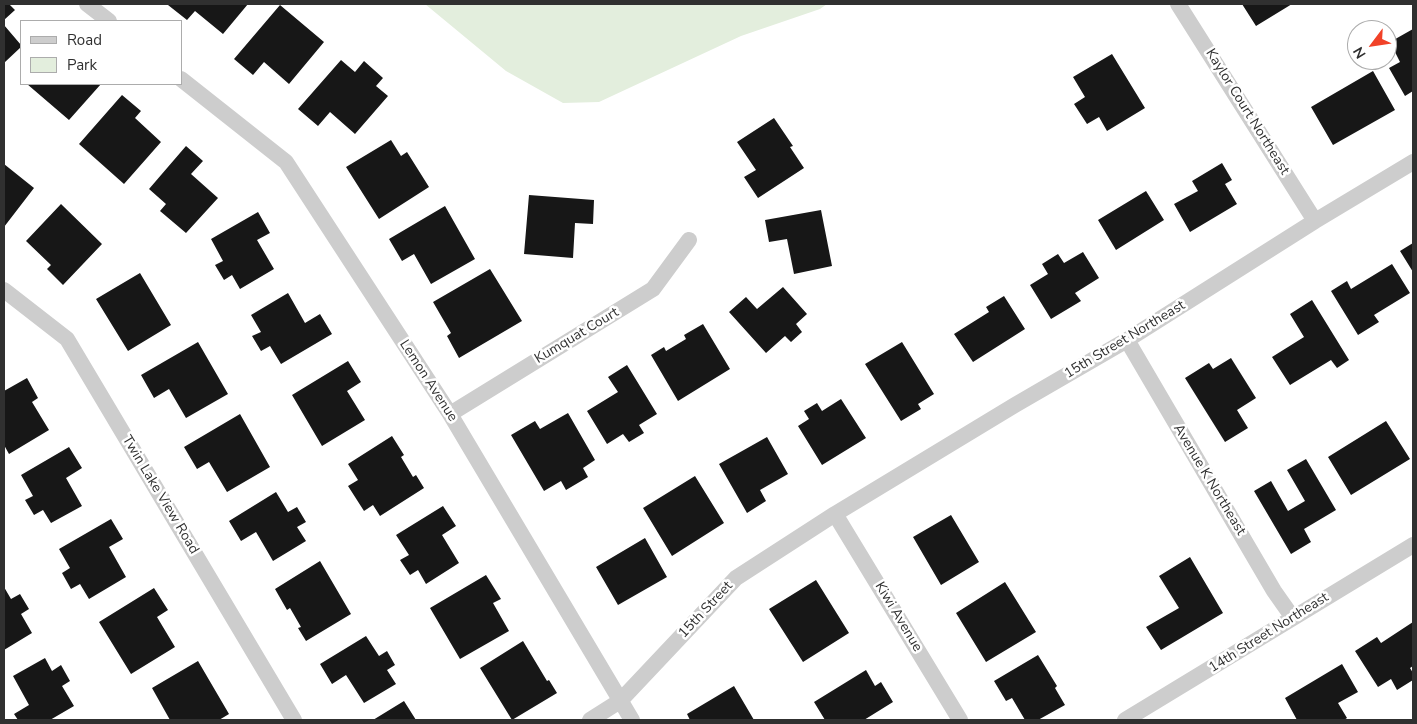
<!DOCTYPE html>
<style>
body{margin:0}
#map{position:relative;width:1417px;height:724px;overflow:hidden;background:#fff;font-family:"Nunito Sans",sans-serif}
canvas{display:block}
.frame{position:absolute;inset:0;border:5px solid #303030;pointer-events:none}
.legend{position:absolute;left:20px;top:20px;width:162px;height:65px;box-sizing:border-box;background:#fff;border:1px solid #acacac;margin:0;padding:6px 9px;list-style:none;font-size:15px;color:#303030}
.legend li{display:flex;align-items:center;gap:10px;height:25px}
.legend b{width:25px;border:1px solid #acacac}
.north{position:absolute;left:1347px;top:20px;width:50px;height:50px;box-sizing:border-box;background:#fff;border:1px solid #acacac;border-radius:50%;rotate:239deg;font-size:14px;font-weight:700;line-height:20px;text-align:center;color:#303030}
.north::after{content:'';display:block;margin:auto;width:18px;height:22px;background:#f14228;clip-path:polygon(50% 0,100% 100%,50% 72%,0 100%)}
</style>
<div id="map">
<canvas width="1417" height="724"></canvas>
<div class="frame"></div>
<ul class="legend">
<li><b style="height:6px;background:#cdcdcd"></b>Road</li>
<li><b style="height:14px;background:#e3eedd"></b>Park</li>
</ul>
<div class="north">N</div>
</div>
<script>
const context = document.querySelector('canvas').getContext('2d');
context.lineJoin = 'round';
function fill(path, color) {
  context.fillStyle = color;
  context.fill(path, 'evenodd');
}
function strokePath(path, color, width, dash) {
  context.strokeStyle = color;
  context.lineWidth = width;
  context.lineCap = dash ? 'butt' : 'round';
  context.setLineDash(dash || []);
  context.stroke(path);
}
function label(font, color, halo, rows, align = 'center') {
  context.font = font + ' "Nunito Sans",sans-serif';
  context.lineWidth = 5;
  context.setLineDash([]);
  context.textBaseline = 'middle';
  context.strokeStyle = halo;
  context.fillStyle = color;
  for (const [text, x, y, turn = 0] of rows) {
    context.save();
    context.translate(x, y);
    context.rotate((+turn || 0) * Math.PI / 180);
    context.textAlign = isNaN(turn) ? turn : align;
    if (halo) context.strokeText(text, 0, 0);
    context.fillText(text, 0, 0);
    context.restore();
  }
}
const green = new Path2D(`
 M425 4H827L820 9 741 36 599 102 563 103 506 71Z`);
const building = new Path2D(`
 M4 4H9L15 10 4 20Z
 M169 4H248L223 34 195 11 187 20 168 5Z
 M1242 4H1292L1256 26Z
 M280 5 324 42 289 84 264 62 253 75 234 59Z
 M4 25 21 45V47L4 63Z
 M1413 29V91L1405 96 1389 68 1400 62 1390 42Z
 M1112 54 1145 108 1107 131 1099 117 1087 124 1074 104 1085 97 1073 77Z
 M341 60 355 72 364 61 383 78 376 86 388 96 355 134 330 112 318 126 298 109Z
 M1373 71 1395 110 1333 145 1311 107Z
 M27 84H101L69 120Z
 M122 95 141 111 135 118 161 142 124 184 79 144Z
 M774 118 793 146 790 147 804 168 758 198 744 177 756 170 737 142Z
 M391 140 401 156 407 152 429 187 379 219 346 167Z
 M186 146 203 161 191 174 218 198 186 233 160 211 166 204 149 189Z
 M1222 163 1232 180 1225 184 1237 204 1190 232 1174 204 1198 191 1192 181Z
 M4 164 34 188 4 227Z
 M1146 191 1164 220 1116 250 1098 220Z
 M529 195 594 200 593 224 575 223 573 258 524 254Z
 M61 204 102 244 63 285 47 269 51 265 26 241Z
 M445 206 475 259 431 284 414 254 402 261 389 239Z
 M821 210 832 266 794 274 787 239 769 242 765 220Z
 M258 212 270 233 257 240 274 269 240 289 232 275 224 280 215 265 223 261 211 239Z
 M1413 243V272L1400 251Z
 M1083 252 1099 278 1075 293 1081 301 1051 319 1030 285 1048 274 1042 264 1058 254 1064 263Z
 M1392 264 1410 293 1374 315 1379 322 1358 335 1331 291 1347 281 1351 289Z
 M490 269 522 321 459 358 447 336 451 333 433 302Z
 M140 273 171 325 128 351 96 299Z
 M783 287 807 314 796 324 802 332 791 342 785 336 766 353 729 312 746 297 757 309Z
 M288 293 305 323 320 314 332 334 281 364 270 346 261 351 252 336 261 332 251 315Z
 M1004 296 1025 329 973 362 954 334 989 312 986 307Z
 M1312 300 1349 360 1337 368 1331 360 1290 385 1272 357 1304 337 1290 314Z
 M703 324 730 369 678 401 651 355 664 347 666 351 686 339 684 335Z
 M198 342 228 394 186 418 169 389 154 398 141 375Z
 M902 342 934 394 918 404 921 409 901 421 865 364Z
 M1231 358 1256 398 1237 410 1248 428 1225 442 1185 378 1209 363 1213 369Z
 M348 361 361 382 347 391 365 420 322 446 292 395Z
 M627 365 657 414 639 425 644 433 629 442 623 434 607 444 587 411 618 392 608 377Z
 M27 378 38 398 32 402 49 430 9 454 4 445V391Z
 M841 399 866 438 822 465 798 426 809 419 804 411 817 403 822 411Z
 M568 413 595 460 583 468 588 477 566 490 561 481 544 491 511 435 535 421 540 429Z
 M240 414 270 467 227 492 209 462 197 469 184 447Z
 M1386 421 1410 459 1351 495 1328 457Z
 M392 436 404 455 401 457 413 477 416 475 424 488 380 516 373 505 364 511 348 486 358 480 348 464Z
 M767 437 788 474 760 490 766 501 747 513 719 464Z
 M69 447 82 468 66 478 82 506 51 523 43 510 34 515 25 500 33 496 21 475Z
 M1306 459 1336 510 1304 529 1311 542 1291 554 1254 491 1271 481 1288 511 1305 501 1287 470Z
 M695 476 724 523 672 556 643 508Z
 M276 492 288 512 297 507 306 522 297 527 306 541 273 561 256 532 241 541 229 521Z
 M443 506 456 526 442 535 459 563 426 584 418 570 410 575 400 560 409 555 396 535Z
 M951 515 979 562 941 585 913 537Z
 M111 519 123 539 109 547 126 577 89 599 80 584 71 589 62 573 70 568 59 549Z
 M645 538 667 577 618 605 596 567Z
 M1190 557 1223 613 1161 650 1146 627 1179 608 1159 576Z
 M320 561 351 614 306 641 298 628 301 627 290 608 287 610 275 589Z
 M486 575 501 599 493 603 509 631 460 659 430 608Z
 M816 580 849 633 803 662 769 609Z
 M1005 582 1036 632 986 662 956 613Z
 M4 587 11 599 20 594 29 609 21 614 32 633 4 650Z
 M154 588 168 610 157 617 175 647 131 674 99 622Z
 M1413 622V666L1410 668 1413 673V680L1397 690 1391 679 1378 687 1355 651 1377 637 1381 643Z
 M366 636 379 656 387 651 395 665 387 670 396 684 364 703 346 675 332 684 320 664Z
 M523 641 547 681 549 680 557 693 512 720 480 668Z
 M1038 655 1057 686 1055 688 1065 705 1038 720H1025L1012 698 1006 701 994 681Z
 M45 658 52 671 61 665 70 681 62 686 74 706 50 720H18L14 714 29 705 13 676Z
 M198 661 229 714 219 720H170L152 688Z
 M1342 664 1358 692 1338 703 1347 718 1344 720H1297L1285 698Z
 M866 670 875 686 881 682 893 702 864 720H825L814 702Z
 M734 686 754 720H690L687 714Z
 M404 701 416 720H373Z`);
const street = new Path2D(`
 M87 4 109 21
 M1178 4 1315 221
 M181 79 286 162 450 414 632 720
 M4 290 67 339 294 720
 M1127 340 1274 591 1293 618
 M450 414 653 289 689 240
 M835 514 960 720
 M590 720 620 701 736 578 835 514 1015 405 1127 340 1315 221 1413 162
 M1125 720 1413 545`);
const streetNames = [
 ["Kaylor Court Northeast",1247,112,58],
 ["Kumquat Court",577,336,-31],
 ["15th Street Northeast",1125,340,-31],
 ["Lemon Avenue",428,381,57],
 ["Avenue K Northeast",1209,480,59],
 ["Twin Lake View Road",160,495,59],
 ["15th Street",706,610,-47],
 ["Kiwi Avenue",898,617,59],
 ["14th Street Northeast",1269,633,-32]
];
fill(green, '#e3eedd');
fill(building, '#171717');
strokePath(street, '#cdcdcd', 16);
label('14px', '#303030', '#fff', streetNames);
</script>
